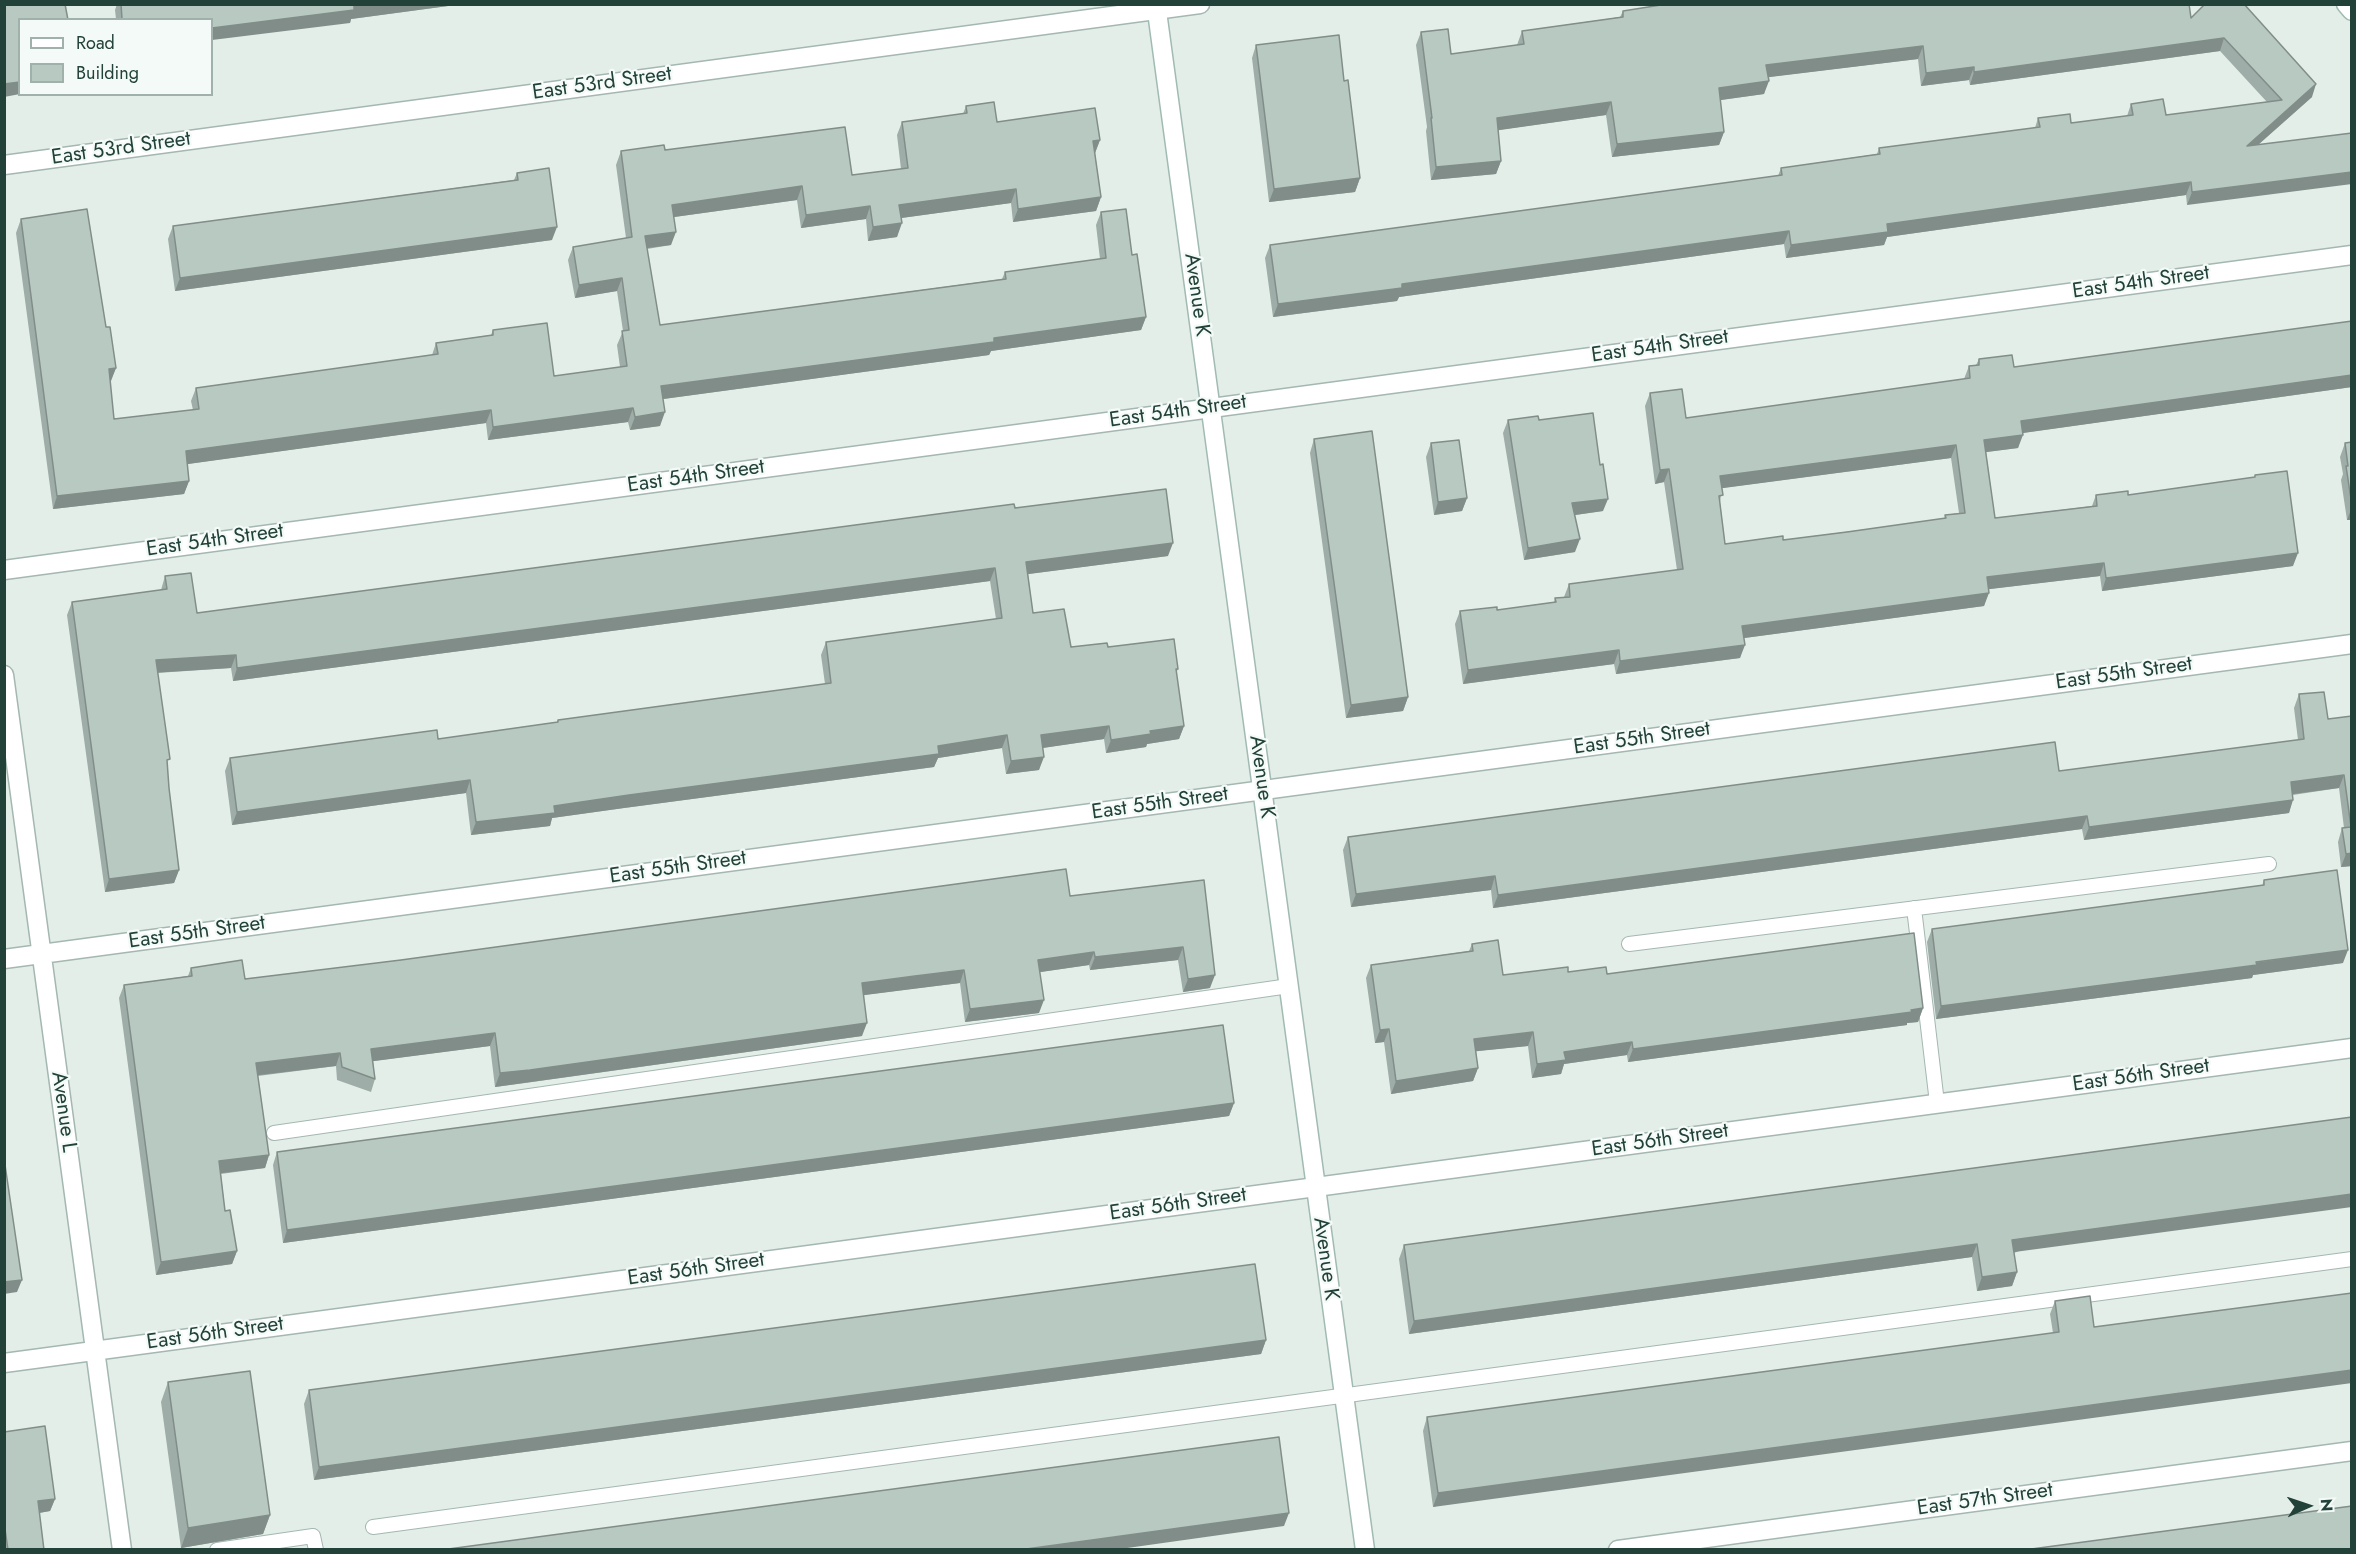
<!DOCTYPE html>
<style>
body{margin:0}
#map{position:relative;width:2356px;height:1554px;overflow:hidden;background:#e3eee9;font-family:Jost,sans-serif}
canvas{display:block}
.frame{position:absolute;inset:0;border:6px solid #224139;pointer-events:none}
.legend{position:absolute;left:18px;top:18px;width:195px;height:78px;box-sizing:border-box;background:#f4faf7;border:2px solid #a0b0ab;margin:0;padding:8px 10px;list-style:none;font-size:18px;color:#224139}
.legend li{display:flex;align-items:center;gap:12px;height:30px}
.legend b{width:30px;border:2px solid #a0b0ab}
.north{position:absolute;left:2278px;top:1476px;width:60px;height:60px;-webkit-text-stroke:4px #f4faf7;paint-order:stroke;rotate:87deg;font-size:16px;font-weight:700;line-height:24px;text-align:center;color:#224139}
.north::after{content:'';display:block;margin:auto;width:21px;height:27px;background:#224139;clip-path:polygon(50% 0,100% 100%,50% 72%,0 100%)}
</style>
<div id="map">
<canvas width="2356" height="1554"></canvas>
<div class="frame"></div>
<ul class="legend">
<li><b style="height:8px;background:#fff"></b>Road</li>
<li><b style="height:16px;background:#b8c9c2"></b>Building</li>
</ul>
<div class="north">N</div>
</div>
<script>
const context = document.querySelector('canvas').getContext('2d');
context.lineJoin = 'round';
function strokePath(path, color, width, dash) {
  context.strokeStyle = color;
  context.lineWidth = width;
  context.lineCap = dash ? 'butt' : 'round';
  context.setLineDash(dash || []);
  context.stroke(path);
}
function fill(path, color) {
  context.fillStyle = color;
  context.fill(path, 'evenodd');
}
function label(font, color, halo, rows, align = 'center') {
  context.font = font + ' Jost,sans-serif';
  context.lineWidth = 4.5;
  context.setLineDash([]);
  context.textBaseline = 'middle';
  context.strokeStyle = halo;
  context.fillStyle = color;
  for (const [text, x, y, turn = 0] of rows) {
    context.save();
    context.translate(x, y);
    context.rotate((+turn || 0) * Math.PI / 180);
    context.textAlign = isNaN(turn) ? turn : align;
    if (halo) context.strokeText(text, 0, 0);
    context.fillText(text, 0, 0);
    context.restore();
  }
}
const lane = new Path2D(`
 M1914 908 1937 1103
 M1629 944 2269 864
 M274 1133 1289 986
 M373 1527 2352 1259
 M217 1550 313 1536 316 1550`);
const street = new Path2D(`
 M4 165 1200 4
 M4 570 2352 255
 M4 675 122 1550
 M4 959 2352 644
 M4 1363 2352 1048
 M1618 1550 2352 1451`);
const secondary = new Path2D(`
 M1156 4 1365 1550
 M2346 4 2352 11`);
const wall = new Path2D(`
 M117 4H463L351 19 350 23 116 19 115 10Z
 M2205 4 2312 97 2258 145 2187 205 2186 195 1887 237 1884 245 1786 258 1784 244 1399 297 1397 301 1273 317 1265 258 1270 245 1778 176 1781 168 1877 154 1879 148 2035 128 2038 118 2071 123 2127 116 2131 104 2166 115 2267 102 2220 51 1970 85 1969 80 1921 86 1918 59 1768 77 1764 94 1720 100 1724 132 1719 145 1612 157 1606 115 1498 130 1501 161 1496 174 1431 180 1426 131 1427 127 1416 45 1421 32 1451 54 1517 45 1522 31 1620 17 1623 11 2191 18Z
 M1256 45 1344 81 1360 178 1355 192 1269 202 1252 58Z
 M966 106 997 122 1100 140 1095 153 1101 197 1096 211 1013 222 1011 203 901 218 897 237 868 241 866 219 801 228 797 200 674 217 671 245 647 249 660 325 1002 279 1005 272 1100 259 1096 225 1101 212 1132 255 1146 317 1141 330 991 351 989 355 663 399 660 426 630 430 628 422 488 440 486 423 187 464 189 481 184 494 53 509 16 233 21 219 106 327 116 368 110 381 114 419 193 410 191 401 196 388 432 355 436 343 491 335 493 330 554 376 620 367 617 345 623 331 617 291 575 298 568 260 573 247 626 238 616 165 621 151 665 150 852 175 901 169 897 135 902 122 963 114Z
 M517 173 552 240 175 291 168 239 173 226 514 180Z
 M2352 321V387L2022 433 2018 448 1986 452 1995 518 2092 506 2096 495H2128L2254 478 2255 475 2293 566 2102 591 2100 576 1989 589 1984 606 1744 638 1740 658 1616 674 1614 664 1463 684 1455 624 1460 611 1497 610 1554 602 1555 598 1564 597 1569 584 1677 570 1664 482 1655 484 1645 406 1650 393 1686 418 1964 379 1969 366 1976 365 1979 359 2014 367ZM1951 458 1959 513 1945 515 1944 519 1783 540 1725 544 1720 502 1722 488Z
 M1508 420H1539L1603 511 1575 515V552L1524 560 1503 433Z
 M1314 439 1408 697 1403 711 1346 718 1310 453Z
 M2352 442V520H2347L2341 480 2343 474 2340 457 2345 443Z
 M1431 443 1467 498 1462 511 1434 515 1426 457Z
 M1015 508 1168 556 1028 574 1033 613 1071 647H1108L1178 669 1176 673 1184 726 1179 739 1147 744 1146 747 1106 753 1104 739 1042 748 1039 770 1006 774 1002 748 938 758 934 767 624 808 552 818 550 826 471 835 466 793 232 825 225 771 230 758 438 739 557 722 558 720 825 684 821 655 826 642 996 619 990 581 233 681 231 668 157 673 169 788 179 870 174 883 105 892 67 615 72 602 161 590 165 576 197 613Z
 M2299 694 2328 719 2352 716V866L2341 867 2338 842 2342 828H2344L2339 788 2293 795 2289 813 2084 840 2082 829 1493 908 1491 890 1351 907 1343 850 1348 837 2059 771 2298 740 2294 708Z
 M1204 880 1210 988 1183 992 1178 960 1090 970 1089 965 1040 972 1039 1013 965 1022 960 983 911 989 864 995 862 1036 525 1083 495 1087 490 1046 373 1061 375 1079 371 1092 337 1080 336 1066 258 1076 269 1155 265 1168 221 1174 225 1211 237 1251 232 1264 156 1275 119 998 124 985 188 976 191 968 245 979 1070 896Z
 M2264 880 2343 963 2253 975 2252 978 1936 1019 1927 942 1932 929 2262 886Z
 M1472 944 1503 975 1568 972 1607 974 1923 1008 1918 1022 1907 1023V1025L1628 1062 1627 1055 1564 1064 1561 1074 1532 1078 1528 1046 1476 1051 1478 1068 1473 1081 1391 1094 1384 1042 1375 1043 1366 978 1371 965 1469 951Z
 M1234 1103 1229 1116 283 1243 273 1165 277 1152Z
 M2352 1117 2014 1253 2017 1272 2012 1286 1977 1291 1972 1257 1409 1334 1399 1259 1404 1245Z
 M2055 1301 2094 1327 1433 1507 1423 1431 1427 1417 2053 1333 2050 1314Z
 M1266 1340 1261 1354 314 1480 304 1404 309 1390Z
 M168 1382 270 1515 263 1534 181 1548 161 1402Z
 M4 1432 55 1499 50 1511 39 1513 44 1550H4Z`);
const shadedWall = new Path2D(`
 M366 4H463L351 19 350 23 212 40V28Z
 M2224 38 2220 51 1970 85 1974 72Z
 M1923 46 1918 59 1762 78 1766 65Z
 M1974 67 1969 80 1921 86 1926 73Z
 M1769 81 1764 94 1714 101 1719 88Z
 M20 82V94L4 97V84Z
 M2316 84 2312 97 2242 159 2247 146Z
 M1611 102 1606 115 1493 131 1497 118Z
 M1724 132 1719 145 1612 157 1617 144Z
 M1100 140 1095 153 1093 141Z
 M1501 161 1496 174 1431 180 1436 167Z
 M2352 172V184L2187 205 2192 192Z
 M1360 178 1355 192 1269 202 1274 189Z
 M2191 182 2186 195 1887 237 1884 245 1786 258 1791 245 1887 224Z
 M802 186 797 200 667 218 672 205Z
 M1016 189 1011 203 894 219 899 205Z
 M1101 197 1096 211 1013 222 1018 209Z
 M870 206 866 219 801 228 806 215Z
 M902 223 897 237 868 241 873 227Z
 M557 227 552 240 175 291 180 278Z
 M1789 231 1784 244 1399 297 1397 301 1273 317 1278 304 1402 284Z
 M676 232 671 245 640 249 645 236Z
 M622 278 617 291 575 298 579 285Z
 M1146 317 1141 330 991 351 989 355 656 400 661 386 994 338Z
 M116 368 111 381 104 382 109 369Z
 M2352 375V387L2016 434 2021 421Z
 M633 408 628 422 488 440 493 427Z
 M491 410 486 423 181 465 186 451Z
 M665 412 660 426 630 430 635 417Z
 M2023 435 2018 448 1979 453 1984 440Z
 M1956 445 1951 458 1716 489 1720 476Z
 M1669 469 1664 482 1655 484 1660 470Z
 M189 481 184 494 53 509 57 496Z
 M1467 498 1462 511 1434 515 1438 502Z
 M1608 499 1603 511 1568 516 1572 503Z
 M2352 507V520H2347Z
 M1580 539 1575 552 1524 560 1528 548Z
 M1173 543 1168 556 1021 575 1026 562Z
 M2298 553 2293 566 2102 591 2106 578Z
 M2104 563 2100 576 1982 590 1987 577Z
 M995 568 990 581 233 681 237 668Z
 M1989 593 1984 606 1737 639 1742 626Z
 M1745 645 1740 658 1616 674 1620 661Z
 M1619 650 1614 664 1463 684 1468 670Z
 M236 655 231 668 151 673 156 660Z
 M1408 697 1403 711 1346 718 1351 705Z
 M1109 726 1104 739 1036 749 1041 735Z
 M1184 726 1179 739 1147 744 1146 747 1106 753 1111 740 1150 731Z
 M1007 735 1002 748 938 758 934 767 624 808 552 818 550 826 471 835 476 822 554 806Z
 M1044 757 1039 770 1006 774 1011 761Z
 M2344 775 2339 788 2286 795 2291 782Z
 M470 780 466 793 232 825 237 812Z
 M2293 800 2289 813 2084 840 2089 827Z
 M2087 816 2082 829 1493 908 1498 895Z
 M2352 853V866L2341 867 2346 854Z
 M179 870 174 883 105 892 109 879Z
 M1495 876 1491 890 1351 907 1356 894Z
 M1183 947 1178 960 1090 970 1095 957Z
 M2348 950 2343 963 2253 975 2252 978 1936 1019 1941 1006Z
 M1094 952 1089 965 1034 973 1038 960Z
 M964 970 960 983 857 996 862 983Z
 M1215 975 1210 988 1183 992 1188 979Z
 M1044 1000 1039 1013 965 1022 970 1009Z
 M1923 1008 1918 1022 1907 1023V1025L1628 1062 1633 1049Z
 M867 1023 862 1036 495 1087 500 1073Z
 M1389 1029 1384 1042 1375 1043 1380 1030Z
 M1533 1032 1528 1046 1469 1052 1474 1039Z
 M495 1033 490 1046 367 1062 371 1049Z
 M1632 1042 1627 1055 1564 1064 1561 1074 1532 1078 1537 1064 1564 1052Z
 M340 1053 336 1066 251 1076 256 1063Z
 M1478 1068 1473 1081 1391 1094 1396 1081Z
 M1234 1103 1229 1116 283 1243 287 1230Z
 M269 1155 265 1168 214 1174 219 1161Z
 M2352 1194V1207L2007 1253 2012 1240Z
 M1977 1244 1972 1257 1409 1334 1414 1321Z
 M237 1251 232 1264 156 1275 161 1262Z
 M2017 1272 2012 1286 1977 1291 1982 1277Z
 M22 1280 17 1292 4 1294V1282Z
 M1266 1340 1261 1354 314 1480 319 1467Z
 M2352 1370V1383L1433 1507 1438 1493Z
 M55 1499 50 1511 33 1514 38 1501Z
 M1289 1513 1284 1526 1113 1550H1019Z
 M270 1515 263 1534 181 1548 188 1528Z`);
const building = new Path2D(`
 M4 4H65L68 20H20V82L4 84Z
 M121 4H366L354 6V10L212 28V20H115L122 19Z
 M1667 4H2189L2191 18 2205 4H2244L2316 84 2247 146 2352 133V172L2192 192 2191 182 1887 224 1888 232 1791 245 1789 231 1402 284V288L1278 304 1270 245 1782 175 1781 168 1880 154 1879 148 2040 127 2038 118 2070 114 2071 123 2133 115 2131 104 2163 99 2166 115 2282 100 2224 38 1974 72V67L1926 73 1923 46 1766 65 1769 81 1719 88 1724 132 1617 144 1611 102 1497 118 1501 161 1436 167 1431 118H1432L1421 32 1448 29 1451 54 1524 44 1522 31 1623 17V11Z
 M1339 35 1344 81 1348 80 1360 178 1274 189 1256 45Z
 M994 102 997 122 1095 108 1100 140 1093 141 1101 197 1018 209 1016 189 899 205 902 223 873 227 870 206 806 215 802 186 672 205 676 232 645 236 660 325 1006 279 1005 272 1106 258 1101 212 1126 209 1132 255 1137 254 1146 317 994 338V342L661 386 665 412 635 417 633 408 493 427 491 410 186 451 189 481 57 496 21 219 87 209 106 327H110L116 368 109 369 114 419 199 409 196 388 438 354 436 343 493 335V330L547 323 554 376 627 366 622 331 629 330 622 278 579 285 573 247 632 237 621 151 664 145 665 150 845 127 852 175 908 168 902 122 967 113 966 106Z
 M549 168 557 227 180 278 173 226 518 180 517 173Z
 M2352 321V375L2021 421 2023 435 1984 440 1995 518 2097 506 2096 495 2128 491V495L2255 477V475L2287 471 2298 553 2106 578 2104 563 1987 577 1989 593 1742 626 1745 645 1620 661 1619 650 1468 670 1460 611 1497 607V610L1556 602 1555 598 1570 597 1569 584 1683 569 1669 469 1660 470 1650 393 1682 389 1686 418 1970 378 1969 366 1979 365V359L2012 355 2014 367ZM1956 445 1965 513 1945 515 1946 518 1847 532 1783 540V536L1725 544 1719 496 1723 495 1720 476Z
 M1593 413 1600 465 1603 464 1608 499 1572 503 1580 539 1528 548 1508 420 1538 416 1539 420Z
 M1372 431 1408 697 1351 705 1314 439Z
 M1459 440 1467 498 1438 502 1431 443Z
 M2352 442V506L2346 466H2348L2345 443Z
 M1166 489 1173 543 1026 562 1033 613 1064 609 1071 647 1107 643 1108 647 1174 639 1178 669H1176L1184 726 1150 731 1151 734 1111 740 1109 726 1041 735 1044 757 1011 761 1007 735 938 746 939 754 629 795 554 806 555 813 476 822 470 780 237 812 230 758 437 730 438 739 558 722V720L831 683 826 642 1002 618 995 568 237 668 236 655 156 660 170 759 167 760 169 788 179 870 109 879 72 602 167 589 165 576 191 573 197 613 945 513 1014 504 1015 508Z
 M2324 692 2328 719 2352 716V853L2346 854 2342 828 2351 827 2344 775 2291 782 2293 800 2089 827 2087 816 1498 895 1495 876 1356 894 1348 837 2055 742 2059 771 2304 739 2299 694Z
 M1066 869 1070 896 1204 880 1215 975 1188 979 1183 947 1095 957 1094 952 1038 960 1044 1000 970 1009 964 970 915 976 862 983 867 1023 530 1070 500 1073 495 1033 371 1049 375 1079 342 1067 340 1053 256 1063 269 1155 219 1161 225 1211 230 1210 237 1251 161 1262 124 985 192 976 191 968 242 960 245 979 401 960Z
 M2337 870 2348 950 2256 962 2257 965 1941 1006 1932 929 2264 885V880Z
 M1914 933 1923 1008 1911 1010 1912 1012 1633 1049 1632 1042 1564 1052 1566 1060 1537 1064 1533 1032 1474 1039 1478 1068 1396 1081 1389 1029 1380 1030 1371 965 1473 951 1472 944 1498 940 1503 975 1568 967V972L1606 967 1607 974Z
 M1223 1025 1234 1103 287 1230 277 1152Z
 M2352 1117V1194L2012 1240 2017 1272 1982 1277 1977 1244 1414 1321 1404 1245Z
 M4 1158 22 1280 4 1282Z
 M1255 1264 1266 1340 319 1467 309 1390Z
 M2352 1293V1370L1438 1493 1427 1417 2059 1332 2055 1301 2090 1296 2094 1327Z
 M250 1371 270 1515 188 1528 168 1382Z
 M45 1426 55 1499 38 1501 44 1550H8L4 1522V1432Z
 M1279 1437 1289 1513 1019 1550H441Z
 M2352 1506V1550H2024Z`);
const streetNames = [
 ["East 53rd Street",602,84,-8],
 ["East 53rd Street",121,149,-8],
 ["East 54th Street",2141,283,-8],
 ["Avenue K",1196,295,82],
 ["East 54th Street",1660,347,-8],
 ["East 54th Street",1178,412,-8],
 ["East 54th Street",696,477,-8],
 ["East 54th Street",215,541,-8],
 ["East 55th Street",2124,674,-8],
 ["East 55th Street",1642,739,-8],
 ["Avenue K",1261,777,82],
 ["East 55th Street",1160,804,-8],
 ["East 55th Street",678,868,-8],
 ["East 55th Street",197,933,-8],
 ["East 56th Street",2141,1076,-8],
 ["Avenue L",63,1112,82],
 ["East 56th Street",1660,1141,-8],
 ["East 56th Street",1178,1205,-8],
 ["Avenue K",1325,1259,82],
 ["East 56th Street",696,1270,-8],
 ["East 56th Street",215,1334,-8],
 ["East 57th Street",1985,1500,-8]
];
strokePath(lane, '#a5b7b1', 16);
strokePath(street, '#a5b7b1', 21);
strokePath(secondary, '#a1bbb2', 21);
strokePath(lane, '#fff', 14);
strokePath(street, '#fff', 18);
strokePath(secondary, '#fff', 18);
fill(wall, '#9eada7');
fill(shadedWall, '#818d88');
fill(building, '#b8c9c2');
strokePath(building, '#818d88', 1.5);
label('21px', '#224139', '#f4faf7', streetNames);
</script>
